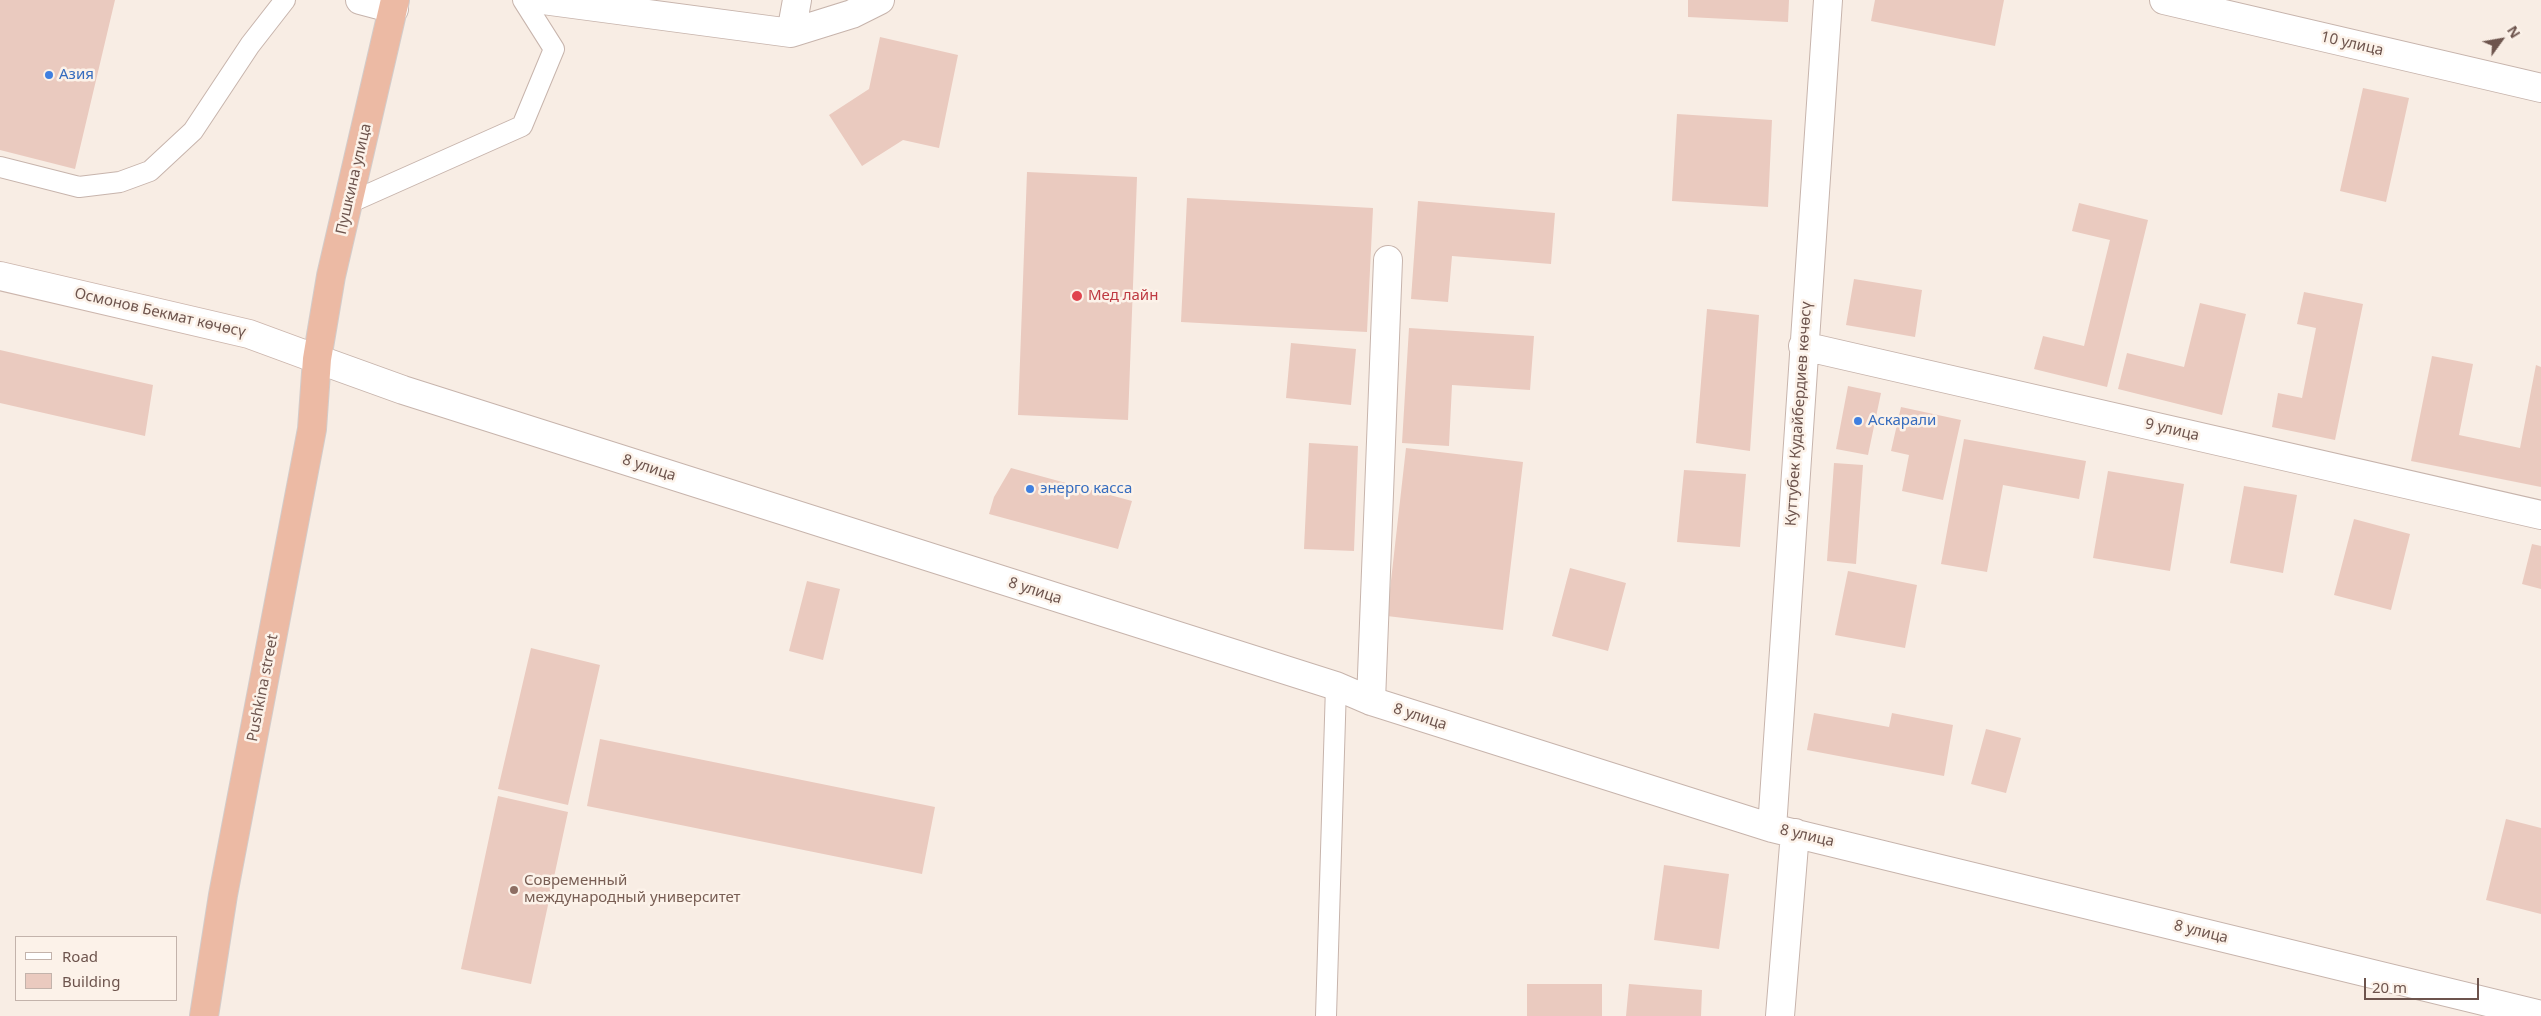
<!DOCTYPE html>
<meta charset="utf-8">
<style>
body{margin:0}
#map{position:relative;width:2541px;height:1016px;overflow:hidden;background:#f8ede4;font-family:"Noto Sans",sans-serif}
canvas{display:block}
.legend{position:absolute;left:15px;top:936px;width:162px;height:65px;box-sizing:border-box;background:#fcf2e9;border:1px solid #c3b3ab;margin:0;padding:6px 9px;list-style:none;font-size:15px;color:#6d544d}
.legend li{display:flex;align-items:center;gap:10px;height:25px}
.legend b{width:25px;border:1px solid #c3b3ab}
.north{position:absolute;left:2476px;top:15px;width:50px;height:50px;-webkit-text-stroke:4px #fcf2e9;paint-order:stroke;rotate:58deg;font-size:14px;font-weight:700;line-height:20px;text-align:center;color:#6d544d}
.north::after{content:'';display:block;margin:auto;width:18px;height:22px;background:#6d544d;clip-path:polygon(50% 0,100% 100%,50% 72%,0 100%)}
.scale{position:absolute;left:2364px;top:978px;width:115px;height:22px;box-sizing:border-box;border:2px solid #6d544d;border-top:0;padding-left:6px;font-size:15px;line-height:18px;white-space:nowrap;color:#6d544d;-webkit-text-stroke:4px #fcf2e9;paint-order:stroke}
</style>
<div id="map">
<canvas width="2541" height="1016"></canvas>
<ul class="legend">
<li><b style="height:6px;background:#fff"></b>Road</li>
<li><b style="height:14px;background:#eacabf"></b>Building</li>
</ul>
<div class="north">N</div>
<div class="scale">20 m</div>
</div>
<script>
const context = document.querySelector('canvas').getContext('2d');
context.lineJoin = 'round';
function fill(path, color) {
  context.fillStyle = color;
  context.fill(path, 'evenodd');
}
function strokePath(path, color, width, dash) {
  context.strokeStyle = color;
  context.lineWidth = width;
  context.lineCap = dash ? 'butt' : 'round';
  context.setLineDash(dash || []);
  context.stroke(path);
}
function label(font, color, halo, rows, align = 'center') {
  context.font = font + ' "Noto Sans",sans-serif';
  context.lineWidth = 5;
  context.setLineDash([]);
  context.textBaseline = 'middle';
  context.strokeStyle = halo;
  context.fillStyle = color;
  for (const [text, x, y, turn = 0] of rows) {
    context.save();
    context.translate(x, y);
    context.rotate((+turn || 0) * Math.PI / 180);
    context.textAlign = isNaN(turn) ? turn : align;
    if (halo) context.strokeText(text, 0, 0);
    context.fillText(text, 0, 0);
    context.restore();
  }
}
const building = new Path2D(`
 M0 0H115L75 169 0 150Z
 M1688 0H1789L1788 22 1688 17Z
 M1875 0H2004L1995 46 1871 21Z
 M880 37 958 55 939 148 903 140 862 166 829 115 869 89Z
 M2363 88 2409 98 2386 202 2340 191Z
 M1677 114 1772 120 1768 207 1672 201Z
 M1027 172 1137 177 1128 420 1018 415Z
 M1187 198 1373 208 1367 332 1181 322Z
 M1418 201 1555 213 1551 264 1452 256 1448 302 1411 299Z
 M2079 203 2148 220 2107 387 2034 369 2043 336 2084 346 2110 240 2072 231Z
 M1854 279 1922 290 1915 337 1846 325Z
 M2304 292 2363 304 2335 440 2272 427 2278 393 2302 398 2316 328 2297 324Z
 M2200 303 2246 314 2222 415 2118 389 2127 353 2184 367Z
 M1707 309 1759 315 1750 451 1696 443Z
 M1409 328 1534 336 1530 390 1452 385 1449 446 1402 443Z
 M1291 343 1356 349 1351 405 1286 398Z
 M0 350 153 385 145 436 0 403Z
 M2432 356 2473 364 2459 435 2520 448 2536 365 2541 367V487L2411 461Z
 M1848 386 1881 393 1868 455 1836 449Z
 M1901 407 1961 420 1943 500 1902 491 1909 455 1891 451Z
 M1964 439 2086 461 2079 499 2003 485 1987 572 1941 564Z
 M1309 443 1358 446 1354 551 1304 549Z
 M1406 448 1523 462 1503 630 1387 616Z
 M1834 463 1863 465 1856 564 1827 561Z
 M1011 468 1132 501 1118 549 989 514 994 497Z
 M1684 470 1746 474 1740 547 1677 542Z
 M2108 471 2184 484 2170 571 2093 558Z
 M2244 486 2297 495 2283 573 2230 563Z
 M2354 519 2410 534 2391 610 2334 595Z
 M2532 544 2541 546V589L2522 584Z
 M1570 568 1626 583 1608 651 1552 636Z
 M1848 571 1917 585 1905 648 1835 635Z
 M807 581 840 589 823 660 789 651Z
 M531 648 600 665 568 805 498 789Z
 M1814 713 1889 727 1892 713 1953 725 1944 776 1807 750Z
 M1986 729 2021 738 2006 793 1971 784Z
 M600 739 935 807 922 874 587 806Z
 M498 796 568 812 531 984 461 969Z
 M2506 819 2541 828V914L2486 900Z
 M1664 865 1729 874 1719 949 1654 940Z
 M1527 984H1602V1016H1527Z
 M1629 984 1702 990 1701 1016H1626Z`);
const service = new Path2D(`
 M0 167 79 187 120 182 150 171 193 131 250 45 285 0
 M349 203 522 126 554 49 523 0
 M1326 1016 1336 686`);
const minor = new Path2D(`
 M360 0 394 9
 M543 0 791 33 797 0
 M2164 0 2541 88
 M791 33 852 14 880 0
 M1803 346 2541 515
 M317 359 403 390 1336 686 1371 701 1772 828 2541 1015
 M1371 701 1388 260
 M1772 828 1828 0
 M1780 1016 1795 833`);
const secondary = new Path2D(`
 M0 276 249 334 317 359`);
const trunk = new Path2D(`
 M204 1016 223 895 312 429 317 359 331 276 395 0`);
const markers = [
 [49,75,5,"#3f7fe0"],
 [1077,296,6,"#e0444e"],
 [1858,421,5,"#3f7fe0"],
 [1030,489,5,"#3f7fe0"],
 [514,890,5,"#8d6e63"]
];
const streetNames = [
 ["10 улица",2352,44,13],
 ["Пушкина улица",354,179,-77],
 ["Осмонов Бекмат көчөсү",160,313,13],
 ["Куттубек Кудайбердиев көчөсү",1799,414,-86],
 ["9 улица",2172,430,13],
 ["8 улица",649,468,18],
 ["8 улица",1035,591,18],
 ["Pushkina street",263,688,-79],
 ["8 улица",1420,717,18],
 ["8 улица",1807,836,13],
 ["8 улица",2201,932,14]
];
const shopNames = [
 ["Азия",59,75],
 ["Аскарали",1868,421],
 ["энерго касса",1040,489]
];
const healthNames = [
 ["Мед лайн",1088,296]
];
const educationNames = [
 ["Современный",524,881],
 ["международный университет",524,898]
];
fill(building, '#eacabf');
strokePath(service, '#c7b4ac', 22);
strokePath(minor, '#c7b4ac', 30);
strokePath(secondary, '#ccb6ad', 30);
strokePath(trunk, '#d3ccca', 30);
strokePath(service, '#fff', 20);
strokePath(minor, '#fff', 28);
strokePath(secondary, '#fff', 28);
strokePath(trunk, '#ecbaa4', 28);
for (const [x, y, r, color] of markers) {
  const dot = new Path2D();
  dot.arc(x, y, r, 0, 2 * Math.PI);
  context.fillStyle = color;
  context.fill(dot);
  strokePath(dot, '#fcf2e9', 2);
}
label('15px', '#6d544d', '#fcf2e9', streetNames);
label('15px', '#366cbe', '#fcf2e9', shopNames, 'left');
label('15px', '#be3a42', '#fcf2e9', healthNames, 'left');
label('15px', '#785e54', '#fcf2e9', educationNames, 'left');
</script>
